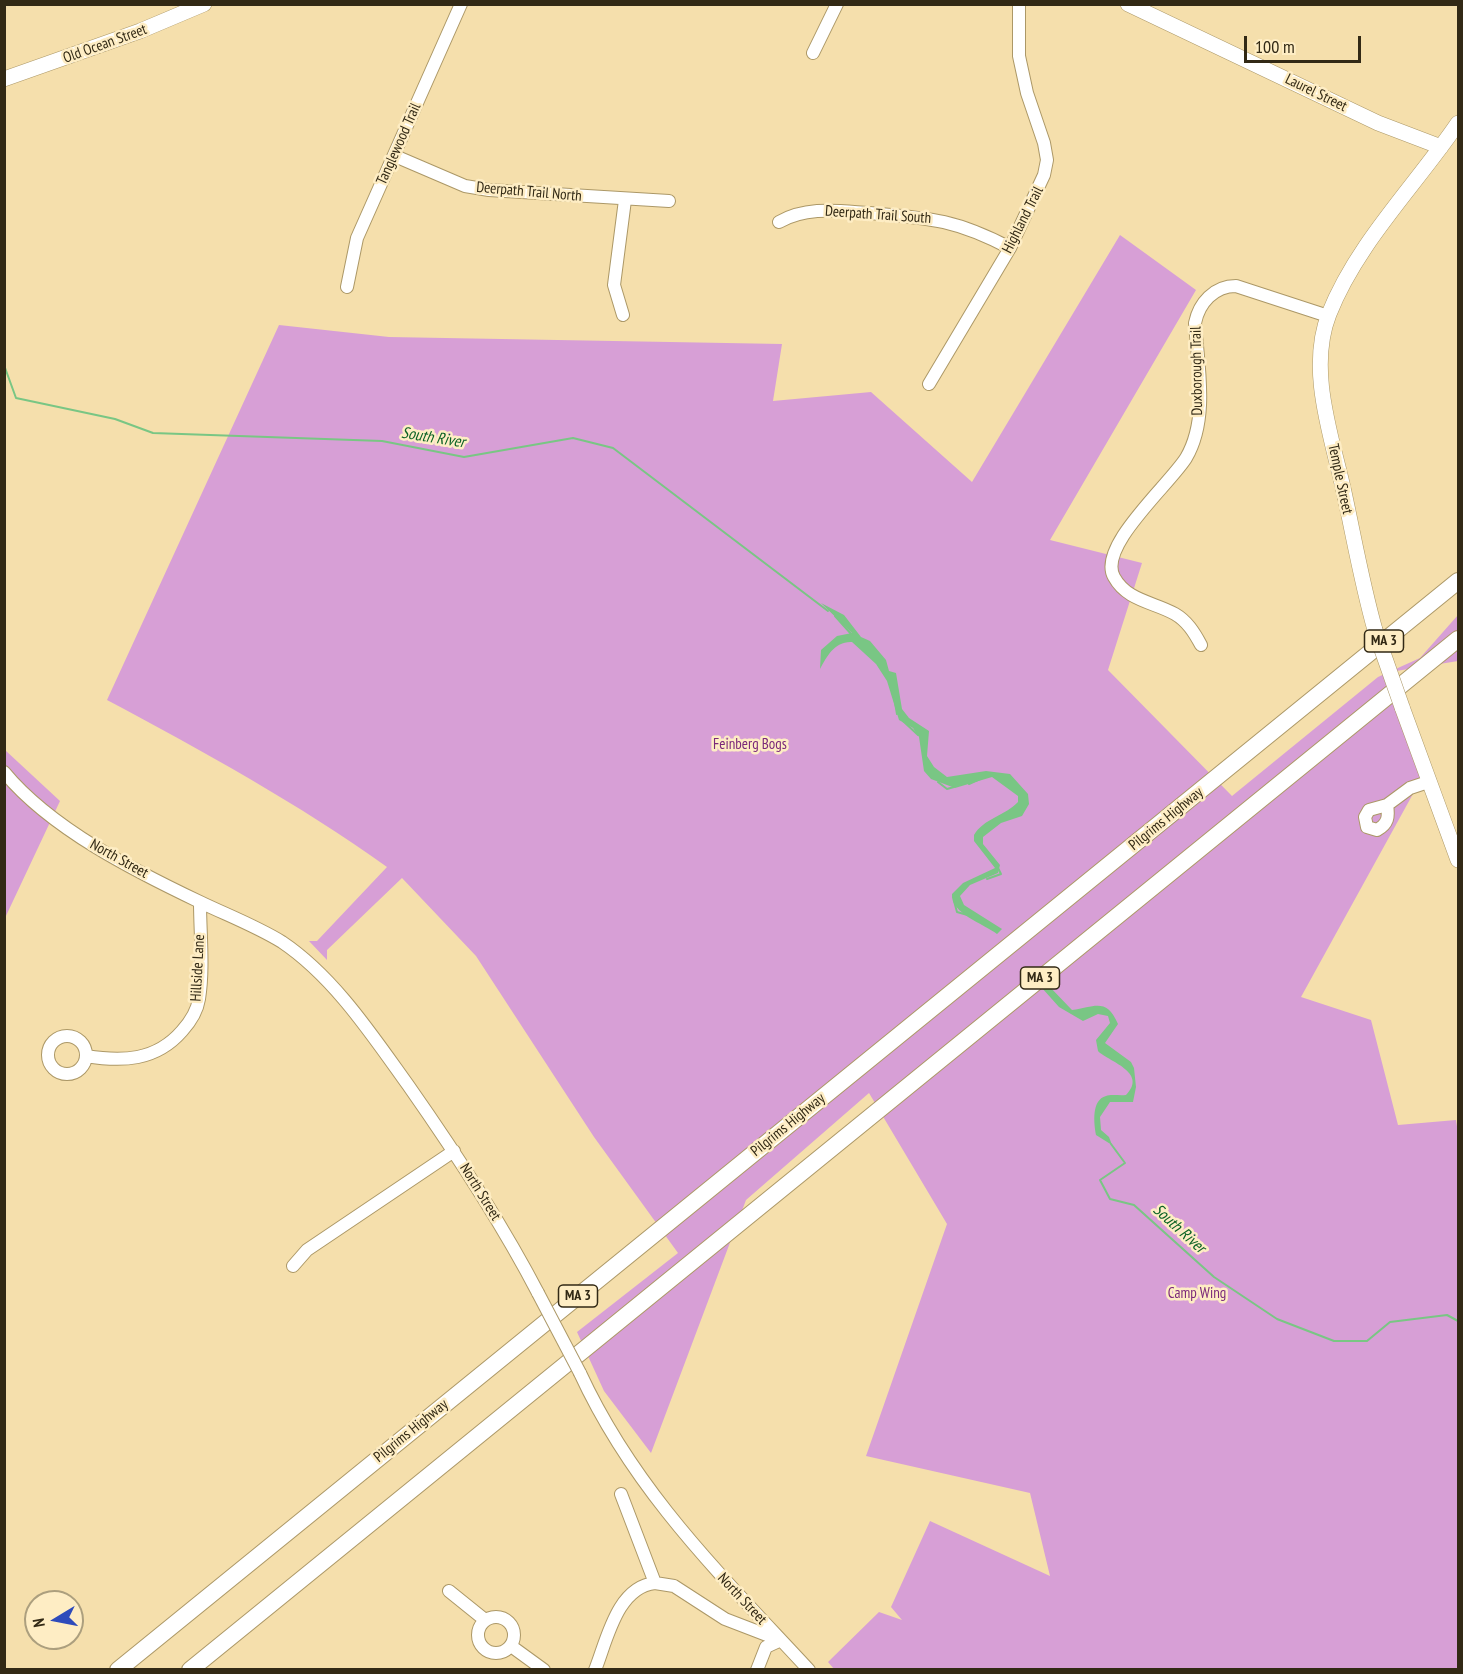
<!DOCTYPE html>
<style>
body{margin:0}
#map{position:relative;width:1463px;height:1674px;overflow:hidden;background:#f5dfac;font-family:"PT Sans Narrow",sans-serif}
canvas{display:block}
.frame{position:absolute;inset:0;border:6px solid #322915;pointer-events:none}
.north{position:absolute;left:24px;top:1590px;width:60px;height:60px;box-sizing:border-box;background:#feedc4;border:2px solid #ac9f7e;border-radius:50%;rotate:260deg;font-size:16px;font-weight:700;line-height:24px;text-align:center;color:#322915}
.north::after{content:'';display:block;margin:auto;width:21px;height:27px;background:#2e4bbb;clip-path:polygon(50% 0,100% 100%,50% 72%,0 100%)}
.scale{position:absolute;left:1244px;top:36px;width:117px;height:27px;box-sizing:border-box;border:3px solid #322915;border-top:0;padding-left:8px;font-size:18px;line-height:21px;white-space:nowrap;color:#322915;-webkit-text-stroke:4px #feedc4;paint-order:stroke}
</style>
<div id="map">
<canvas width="1463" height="1674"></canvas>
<div class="frame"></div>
<div class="north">N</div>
<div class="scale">100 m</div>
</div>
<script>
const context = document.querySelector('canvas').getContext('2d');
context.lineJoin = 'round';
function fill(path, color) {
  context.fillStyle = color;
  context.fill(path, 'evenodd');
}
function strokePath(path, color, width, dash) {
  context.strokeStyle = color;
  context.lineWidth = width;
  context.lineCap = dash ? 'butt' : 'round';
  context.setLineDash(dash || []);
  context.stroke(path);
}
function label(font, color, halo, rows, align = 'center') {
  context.font = font + ' "PT Sans Narrow",sans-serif';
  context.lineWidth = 5;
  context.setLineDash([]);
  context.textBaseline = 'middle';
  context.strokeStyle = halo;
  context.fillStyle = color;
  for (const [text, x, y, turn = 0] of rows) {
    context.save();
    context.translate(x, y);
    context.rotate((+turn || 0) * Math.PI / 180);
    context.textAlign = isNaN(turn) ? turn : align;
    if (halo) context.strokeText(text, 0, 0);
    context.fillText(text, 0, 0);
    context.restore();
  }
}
const green = new Path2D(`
 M1120 235 1196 290 1050 540 1142 563 1108 670 1232 796 1378 677 1420 658 1458 615V661L1390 672 1430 763 1301 997 1371 1020 1398 1125 1456 1120 1458 1133V1669H834L828 1662 879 1612 902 1620 891 1607 930 1521 1050 1576 1030 1493 866 1456 947 1224 869 1093 746 1200 651 1453 604 1391 577 1332 678 1253 594 1137 476 956 402 878 327 950V960L309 941H317L387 867C299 804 203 751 107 700L279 325 389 337 782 344 773 401 871 392 972 482Z
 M5 750 60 801 5 918Z`);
const water = new Path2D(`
 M821 603 844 615 861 637 870 641 886 660 889 671 896 673 902 709 909 718 929 731 927 756 934 767 947 777 986 771 1010 774 1028 794 1029 804 1022 816 1001 823 983 837V844L1000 865 998 873 970 885 960 896 964 905 1002 929 997 934C984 924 950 913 952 894L963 883 995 868 974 841V835C983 819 1006 815 1018 802V796L992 777 955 788 931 779 924 771 919 737 913 728 899 720 887 681 876 664 852 642C835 641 827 656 820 669L821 650 837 636 852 633Z
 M1048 985 1072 1010C1096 1006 1107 998 1118 1024L1105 1043 1131 1062 1134 1068 1136 1087 1133 1102H1110L1100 1117 1101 1130 1109 1137 1112 1145 1096 1135C1094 1124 1091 1100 1106 1096 1111 1094 1120 1096 1126 1095 1149 1072 1107 1061 1098 1051L1096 1040 1110 1023 1108 1016 1098 1014 1083 1021 1059 1007 1042 988Z`);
const stream = new Path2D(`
 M4 365 16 398 115 419 153 433 382 441 464 457 573 438 613 448 828 611
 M835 616 852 635
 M894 697 897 714
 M903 721 918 735
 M938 782 947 789 954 787
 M969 784 980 779
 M987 879 1001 874 998 868
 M954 901 957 912 971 916
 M1111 1144 1125 1163 1100 1180 1110 1199 1134 1205 1214 1277 1277 1319 1334 1341H1367L1390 1322 1447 1315 1458 1321`);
const minor = new Path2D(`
 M813 53 837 4
 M395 156 465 186 489 190 669 201
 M779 222C807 206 838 211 869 213 929 218 955 219 1010 248
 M347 287 357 238 461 4
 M623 315 614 285 625 200
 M929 384 1010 248 1044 175 1047 160 1044 143 1027 93 1019 56V4
 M1201 645C1194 632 1187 621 1175 614 1154 602 1127 601 1114 577 1097 547 1169 485 1186 458 1209 419 1198 366 1195 323 1199 303 1214 286 1236 286L1328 316
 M4 772C51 829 135 871 200 902 227 915 256 926 282 942 334 977 372 1035 408 1085 455 1152 500 1220 538 1293
 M1387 805C1389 817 1388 824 1377 830L1367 827 1365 817 1369 810 1387 805 1410 788 1428 782
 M48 1055a19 19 0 1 1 38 0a19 19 0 1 1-38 0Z
 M86 1056C122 1062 156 1061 182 1031 191 1021 197 1012 199 999 204 968 200 933 200 902
 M293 1266 307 1250 454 1151
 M580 1373C635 1492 721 1575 809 1670
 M621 1494 655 1583 674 1586 725 1619 777 1639
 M449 1591 485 1620
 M478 1635a18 18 0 1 1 36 0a18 18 0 1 1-36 0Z
 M511 1646 544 1670
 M595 1670C607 1640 617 1587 655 1583
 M757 1670 766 1647 781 1640`);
const major = new Path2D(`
 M1128 4 1378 123 1441 147
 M4 79 140 31 204 4
 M1375 630C1362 584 1354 538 1344 492 1332 437 1307 370 1329 314 1357 243 1416 185 1458 123
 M1402 707 1458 860`);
const highway = new Path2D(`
 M118 1670 1458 581
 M190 1670 1458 639`);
const minorBridge = new Path2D(`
 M538 1293 580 1373`);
const majorBridge = new Path2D(`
 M1375 630 1402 707`);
const shields = [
 [1384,641,39],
 [1040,978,39],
 [578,1296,39]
];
const shieldNames = [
 ["MA 3",1384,641],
 ["MA 3",1040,978],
 ["MA 3",578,1296]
];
const streetNames = [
 ["Old Ocean Street",105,44,-20],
 ["Laurel Street",1316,93,26],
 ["Tanglewood Trail",399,144,-66],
 ["Deerpath Trail North",529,192,5],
 ["Deerpath Trail South",878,215,4],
 ["Highland Trail",1023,220,-63],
 ["Duxborough Trail",1197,371,-91],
 ["Temple Street",1340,479,78],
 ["Pilgrims Highway",1166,819,-39],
 ["North Street",119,859,29],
 ["Hillside Lane",198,968,-87],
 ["Pilgrims Highway",788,1125,-39],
 ["North Street",480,1192,58],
 ["Pilgrims Highway",411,1431,-39],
 ["North Street",742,1599,47]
];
const parkNames = [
 ["Feinberg Bogs",750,745],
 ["Camp Wing",1197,1294]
];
const waterNames = [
 ["South River",433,438,9],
 ["South River",1179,1229,42]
];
fill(green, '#d79fd6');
fill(water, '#79c684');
strokePath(stream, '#79c684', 2);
strokePath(minor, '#ac9867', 14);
strokePath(major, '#ac9867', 16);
strokePath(highway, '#ac9867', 18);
strokePath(minor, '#fff', 12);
strokePath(major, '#fff', 15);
strokePath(highway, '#fff', 16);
strokePath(minorBridge, '#ac9867', 14, []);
strokePath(majorBridge, '#ac9867', 16, []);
strokePath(minorBridge, '#fff', 12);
strokePath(majorBridge, '#fff', 15);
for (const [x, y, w] of shields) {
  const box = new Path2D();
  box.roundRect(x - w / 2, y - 11, w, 22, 4.5);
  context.fillStyle = '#feedc4';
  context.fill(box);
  strokePath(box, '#322915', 1.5);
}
label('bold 14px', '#322915', null, shieldNames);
label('15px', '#322915', '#feedc4', streetNames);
label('15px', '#7a287a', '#feedc4', parkNames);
label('italic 16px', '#0c6225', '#feedc4', waterNames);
</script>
